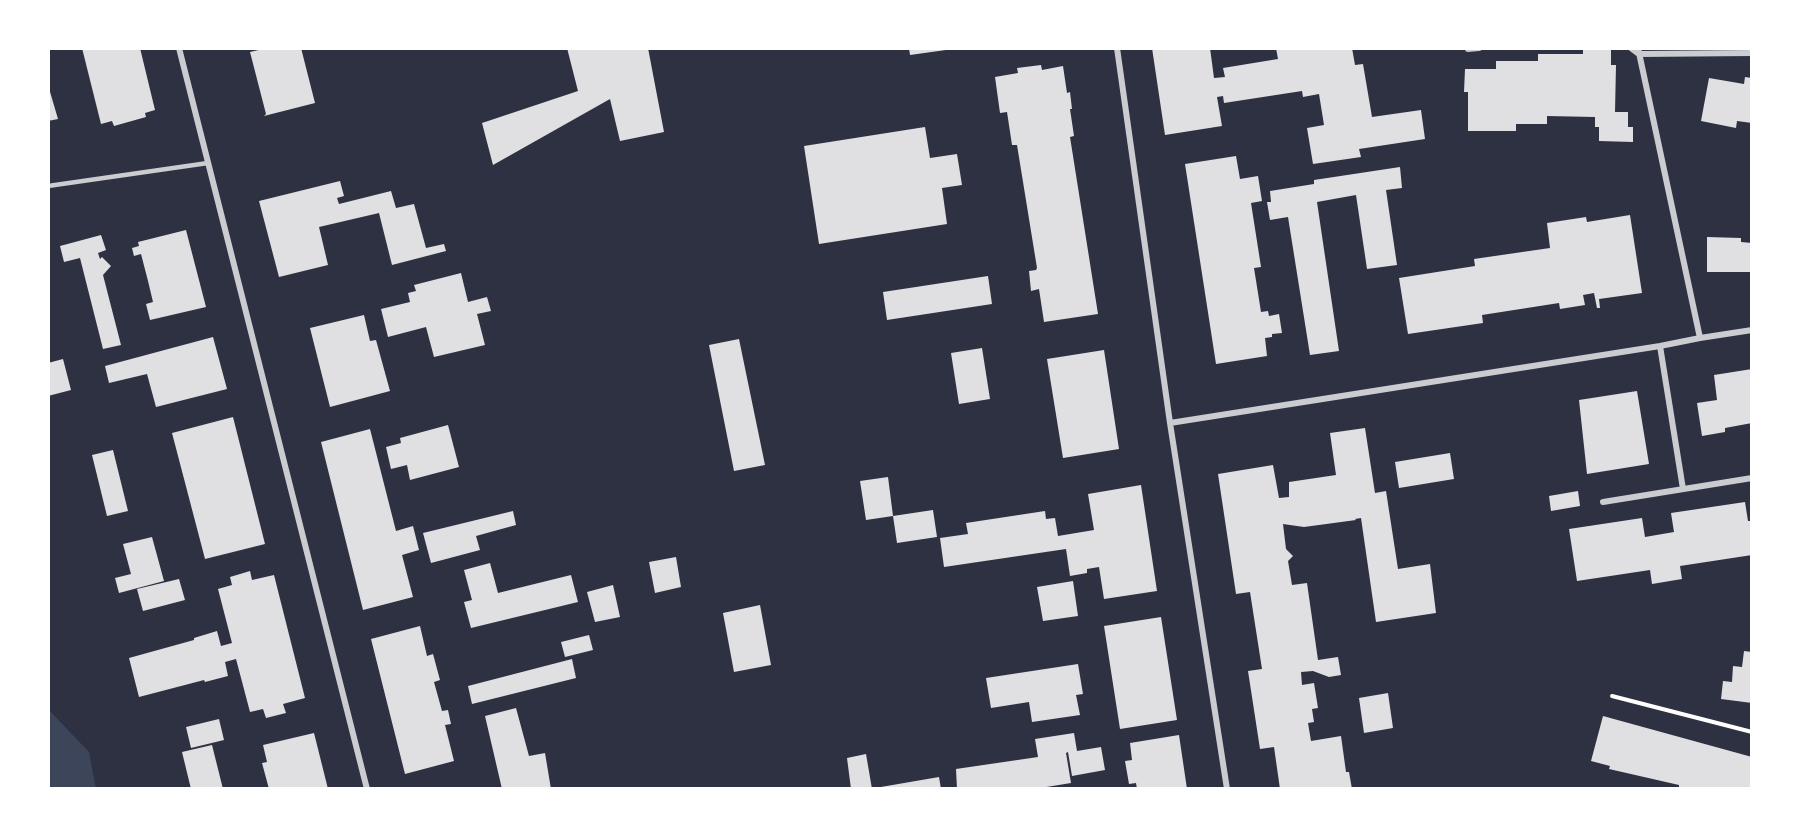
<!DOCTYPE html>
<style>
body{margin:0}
#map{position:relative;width:1800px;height:837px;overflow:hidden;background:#2d3142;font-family:"PT Sans",sans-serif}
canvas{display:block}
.frame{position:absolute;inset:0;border:50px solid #fff;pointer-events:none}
</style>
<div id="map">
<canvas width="1800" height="837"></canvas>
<div class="frame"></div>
</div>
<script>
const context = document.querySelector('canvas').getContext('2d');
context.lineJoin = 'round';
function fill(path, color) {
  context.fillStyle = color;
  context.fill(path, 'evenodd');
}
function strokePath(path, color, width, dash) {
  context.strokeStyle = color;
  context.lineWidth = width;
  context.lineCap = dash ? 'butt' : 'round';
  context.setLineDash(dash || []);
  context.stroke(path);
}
const green = new Path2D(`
 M48 709 89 752 96 789H48Z`);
const building = new Path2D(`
 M82 48H140L155 110 145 113 146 117 114 126 112 121 101 124Z
 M267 48H301L315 103 264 116 266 114 250 52Z
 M567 48H648L664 132 620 141 610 99 493 165 482 123 578 91Z
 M909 48H953V49L910 55Z
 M1152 48H1210L1214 78 1225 77 1223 68 1278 59 1276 48H1352L1355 65 1363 64 1372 117 1421 110 1425 139 1359 149 1361 157 1313 164 1307 128 1324 125 1319 94 1303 97 1302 91 1224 103 1223 96 1217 97 1222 126 1165 135Z
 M1583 48H1611V65H1616L1615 112H1628V127H1633V142L1599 141V127H1595V117L1547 116V124H1516V131H1468V92H1464L1465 69H1496V61H1538V54H1583Z
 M1041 65 1042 70 1063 66 1067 93 1070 92 1072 109H1070L1074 136 1070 137 1098 314 1044 322 1039 289 1031 291 1029 271 1036 270 1037 268 1017 145H1012L1007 112 1000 113 995 77 1018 73 1017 68Z
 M1745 77 1752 78V123L1737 121 1736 128 1701 121 1709 78 1744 84Z
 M48 85 58 119 48 121Z
 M925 127 930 158 957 154 962 185 942 188 947 224 819 244 804 146Z
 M1236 156 1240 179 1258 176 1262 201 1251 203 1261 267 1254 268 1261 312 1268 311 1269 316 1279 314 1282 333 1272 334V337L1265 338 1267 356 1216 364 1185 164Z
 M1400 167 1402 188 1386 190 1397 265 1367 269 1356 195 1317 202 1339 351 1310 355 1288 217 1270 220 1267 202H1271L1270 191 1314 184V180Z
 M340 181 344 196 337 198 339 204 391 191 396 208 414 204 426 248 444 244 446 251 392 265 379 213 319 227 328 265 279 277 259 201Z
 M1630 215 1642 293 1599 299 1600 308H1597L1594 293 1583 295 1585 305 1560 309 1559 303 1482 315 1483 323 1408 334 1399 278 1475 266 1474 259 1550 248 1547 223 1586 217 1587 222Z
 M186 230 206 307 150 320 146 304 153 302 148 281 141 254 134 256 132 248 139 246 138 242Z
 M101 235 106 250 98 253 100 259 102 257 111 266 103 275 121 345 103 349 80 258 64 262 60 246Z
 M1707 237 1741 238V242L1752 243V272H1707Z
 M461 273 468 302 487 297 491 311 477 314 485 345 434 357 426 327 388 337 381 309 410 302 408 293 416 291 414 285Z
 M988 276 992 304 887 320 883 292Z
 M364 315 370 341 376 340 390 391 330 407 310 328Z
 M213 337 227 389 156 407 147 374 109 383 105 366Z
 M739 339 765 465 734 471 709 345Z
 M982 348 990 399 959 404 951 353Z
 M1104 350 1119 449 1063 458 1047 359Z
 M63 359 71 390 48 396V363Z
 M1752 369V423L1725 428V432L1702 436 1697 403 1717 400 1714 375Z
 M1637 391 1649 464 1587 474 1579 400Z
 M233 417 265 544 205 559 172 433Z
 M448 425 459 467 410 480 407 465 391 469 386 447 401 443 400 438Z
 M1365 428 1375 493 1386 491 1398 569 1430 564 1436 613 1376 622 1361 518 1355 519 1356 520 1304 527 1283 524 1286 549 1293 556 1288 561 1292 585 1307 583 1318 660 1338 657 1341 675 1329 677 1313 671 1301 672 1302 685 1314 683 1318 708 1312 709 1314 722 1308 723 1311 741 1341 736 1346 772H1349L1352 789H1280L1274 747 1260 749 1248 671 1262 669 1250 592 1236 594 1218 474 1273 465 1279 498 1289 497V482L1336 475 1330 433Z
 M370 429 396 531 413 526 419 550 402 555 413 597 363 610 321 442Z
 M113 450 128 511 107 516 92 455Z
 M1450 453 1454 479 1399 488 1395 462Z
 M888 477 893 516 933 510 937 537 897 543 893 516 866 520 860 481Z
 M1141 485 1157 591 1104 599 1099 567 1087 569V573L1070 576 1066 549 944 567 940 538 968 534 966 523 1045 511 1046 519 1055 518 1058 536 1094 530 1088 494Z
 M1578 491 1580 506 1551 511 1549 496Z
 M1745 502 1748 521H1752V555L1680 566 1682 579 1652 584 1650 570 1577 581 1569 529 1642 518 1645 537 1674 532 1671 513Z
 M513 511 516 525 476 536 480 550 431 563 423 533Z
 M152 537 164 581 119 593 115 578 131 574 123 544Z
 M676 557 681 587 655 593 649 562Z
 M490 563 498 593 571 575 578 602 471 628 464 602 472 600 464 570Z
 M250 571 252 580 274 575 305 698 283 704 286 713 266 718 263 709 250 712 236 659 225 662 228 676 205 682 204 680 139 697 129 658 194 640V638L217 631 221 646 232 643 218 589 232 585 230 577Z
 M179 579 185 600 143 611 137 589Z
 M1073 581 1078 616 1043 621 1037 587Z
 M613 585 620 617 595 622 587 592Z
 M760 605 771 665 734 672 723 613Z
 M1161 617 1177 720 1120 729 1104 626Z
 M420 626 427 656 433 654 440 680 434 682 442 711 448 710 451 724 445 725 454 761 405 774 371 639Z
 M589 635 593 650 565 657 561 642Z
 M1744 651 1752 652V703L1721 699 1723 681 1732 682 1733 666 1742 667Z
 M572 659 576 678 472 704 468 686Z
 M1078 664 1083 694 1076 695 1080 715 1032 722 1029 702 991 708 986 678Z
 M1388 693 1393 728 1364 733 1359 698Z
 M516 708 529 756 545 753 551 789H502L485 716Z
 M1603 716 1752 757V789H1683L1679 788V785L1609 769 1610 766 1591 761Z
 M219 719 224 740 191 748 186 727Z
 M314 733 328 789H269L262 763 267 762 263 745Z
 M1074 733 1077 751 1101 747 1105 770 1072 776 1068 752 1066 753 1071 783 1034 789H957L956 769 1038 757 1035 739Z
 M1179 735 1187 789H1137L1136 783 1129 784 1125 761 1132 760 1130 743Z
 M212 745 223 789H191L182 752Z
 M866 754 872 789H851L847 758Z
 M939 777 941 789H875V788Z`);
const path = new Path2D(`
 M1612 696 1752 732`);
const service = new Path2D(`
 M48 186 208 163`);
const minor = new Path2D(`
 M179 48 367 789
 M1117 48 1170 423 1227 789
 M1631 48 1639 54 1752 53
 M1638 48 1700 338
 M1468 49 1479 48
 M1660 346 1683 489
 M1170 423 1660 346 1700 338 1752 330
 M1603 502 1752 478`);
fill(green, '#3c4559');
fill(building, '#e0e0e3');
strokePath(path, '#fff', 4);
strokePath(service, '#caccd0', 4.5);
strokePath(minor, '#caccd0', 6);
</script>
